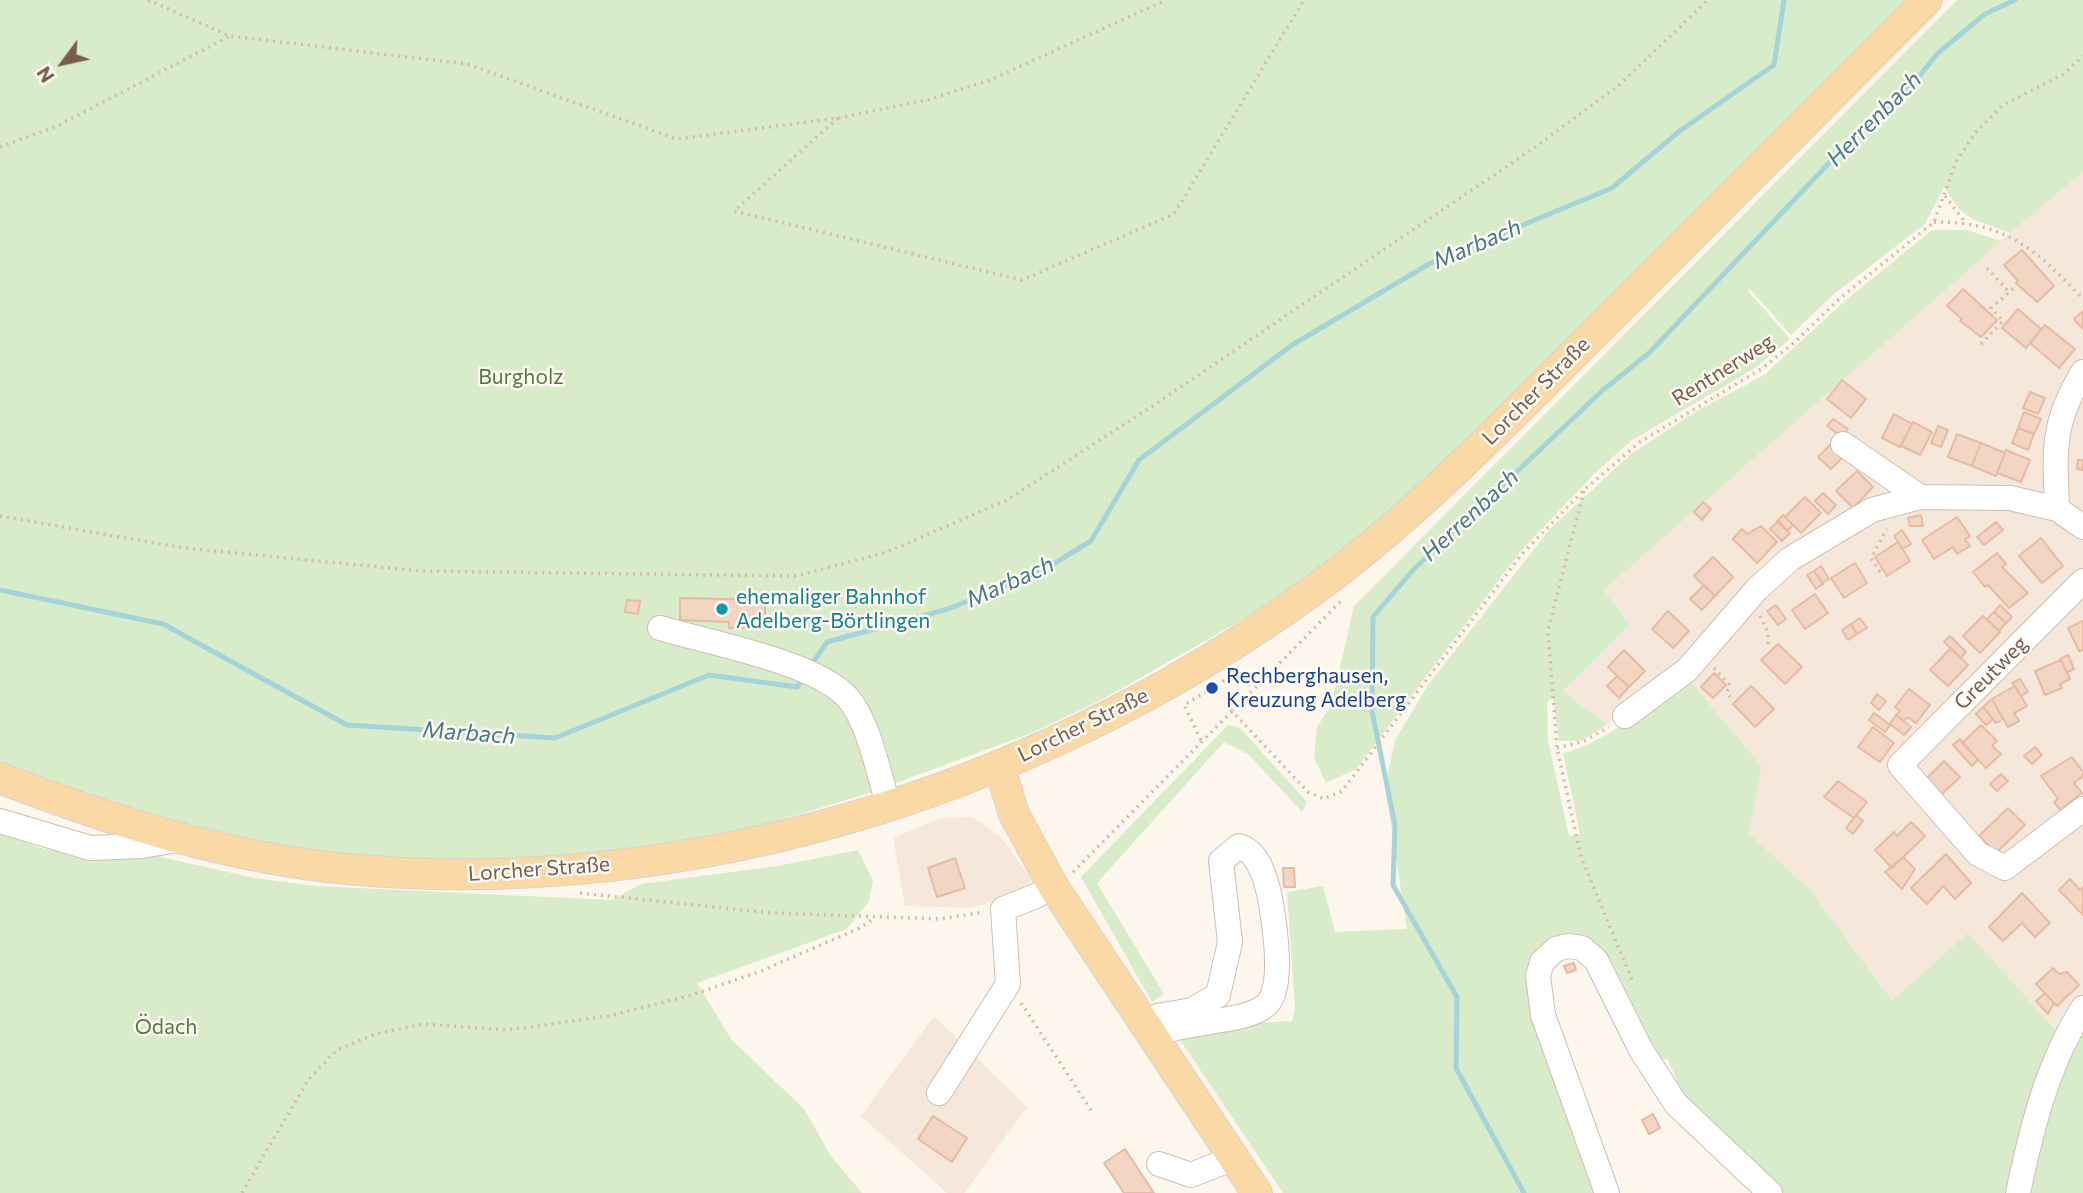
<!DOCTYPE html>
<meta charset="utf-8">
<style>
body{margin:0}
#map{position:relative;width:2083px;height:1193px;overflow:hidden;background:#fdf6ec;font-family:Commissioner,sans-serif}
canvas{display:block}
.north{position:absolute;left:28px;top:28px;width:70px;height:70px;-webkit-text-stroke:5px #fffaf3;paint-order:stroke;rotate:237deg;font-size:19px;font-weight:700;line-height:28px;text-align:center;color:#7a5c4d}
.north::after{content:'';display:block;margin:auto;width:24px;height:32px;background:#7a5c4d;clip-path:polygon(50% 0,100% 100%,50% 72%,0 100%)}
</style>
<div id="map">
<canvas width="2083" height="1193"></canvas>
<div class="north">N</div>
</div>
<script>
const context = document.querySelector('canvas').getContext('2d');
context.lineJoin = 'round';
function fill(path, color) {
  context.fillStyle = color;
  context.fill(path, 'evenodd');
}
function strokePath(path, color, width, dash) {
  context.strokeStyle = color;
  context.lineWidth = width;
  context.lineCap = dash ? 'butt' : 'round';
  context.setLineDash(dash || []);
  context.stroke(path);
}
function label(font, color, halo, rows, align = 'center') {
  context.font = font + ' Commissioner,sans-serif';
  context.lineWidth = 5;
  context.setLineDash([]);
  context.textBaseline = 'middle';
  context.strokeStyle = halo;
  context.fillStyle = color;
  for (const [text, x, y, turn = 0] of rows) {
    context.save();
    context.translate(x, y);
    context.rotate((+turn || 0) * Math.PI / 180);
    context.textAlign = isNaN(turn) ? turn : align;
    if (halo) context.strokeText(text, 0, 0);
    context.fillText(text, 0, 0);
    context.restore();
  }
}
const residential = new Path2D(`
 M2083 172V994L2059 1034 1892 1002 1811 891 1749 833 1762 766 1678 669 1607 725 1563 691 1630 625 1604 590 1975 262Z
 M972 817 1001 837 1031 879 1028 892 970 908 905 906 893 838 941 818Z
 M934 1016 1027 1107 964 1193H947L861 1116Z`);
const green = new Path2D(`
 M0 0H1908L1500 411 1338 557 1270 604 1101 700 1034 732 896 783 887 779 856 718 873 792 750 829 649 850 453 862 334 855 250 844 0 771Z
 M1957 0H2083V172L2010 233 1972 219 1959 209 1944 187 1925 224 1834 294 1791 335 1750 289 1748 291 1790 339 1755 368 1632 440 1595 473 1520 552 1356 769 1326 783 1314 758 1317 727 1331 706 1354 606Z
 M1932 230H1967L2001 241 1604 590 1630 625 1563 691 1607 725 1581 741H1559L1553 698 1547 702 1548 740 1569 836 1580 834 1563 753C1610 741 1647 705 1685 676L1762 766 1749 833 1811 891 1892 1001 1968 933 2059 1034 2010 1193H1782L1684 1098 1668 1059 1656 1061 1594 951 1539 959 1600 1193H1283L1178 1037 1214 1025 1292 1021 1295 1007 1287 892 1323 886 1335 932 1407 929 1385 786 1395 740 1428 685 1550 529 1631 454 1697 411 1764 375 1846 300Z
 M1228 725 1240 728 1307 802 1302 812 1248 754 1224 742 1097 883 1164 994 1152 1002 1081 877Z
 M0 833 40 848 100 858 157 856 254 878 316 886 612 900 641 884 777 866 858 850 873 881 869 901 847 929 697 983 731 1039 804 1109 831 1156 862 1193H0Z
 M2083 1018V1193H2024L2037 1127Z`);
const stream = new Path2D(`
 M0 590 163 624 347 725 555 738 709 675 797 687 803 678
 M810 667 827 642 948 609 1040 572 1091 541 1139 460 1292 345 1429 264 1612 188 1681 130 1774 65 1784 0
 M1524 1193 1456 1068 1457 997 1393 885 1395 825 1372 711 1373 617 1413 570 1603 390 1649 353 1865 125 1910 88 1937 54 1985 14 2015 0`);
const building = new Path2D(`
 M2022 250 2054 286 2037 302 2016 283 2018 281 2004 265Z
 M1963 289 1997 320 1981 337 1960 321 1962 319 1947 306Z
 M2018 309 2041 329 2026 348 2002 328Z
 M2083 311V329L2074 319Z
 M2045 325 2075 349 2059 368 2030 343Z
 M1842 380 1866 399 1851 418 1827 399Z
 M2030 392 2045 398 2038 414 2023 408Z
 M2024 412 2041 419 2034 434 2018 428Z
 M1894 414 1912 424 1900 447 1882 438Z
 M1833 419 1848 429 1842 437 1827 426Z
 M1913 422 1932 432 1920 455 1901 446Z
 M1938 426 1948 430 1941 447 1931 443Z
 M2018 428 2034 434 2028 450 2012 443Z
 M1957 434 1981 443 1972 466 1948 457Z
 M1981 443 2005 453 1996 476 1972 466Z
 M1830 445 1843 457 1831 469 1818 457Z
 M2006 450 2030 460 2021 482 1997 473Z
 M2078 460H2083V470L2077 469Z
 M1857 471 1873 487 1853 508 1836 491Z
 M1823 493 1836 505 1828 514 1815 501Z
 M1805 497 1821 513 1801 533 1785 517Z
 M1703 502 1711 509 1702 520 1694 512Z
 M1783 515 1793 525 1787 531 1777 521Z
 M1921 515 1923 526H1910L1908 518Z
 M1957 517 1970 536 1965 539 1970 546 1957 554 1953 547 1934 559 1922 540Z
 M1778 521 1790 533 1782 541 1770 529Z
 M1996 522 2003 530 1984 545 1977 537Z
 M1761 526 1777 542 1757 563 1733 539 1742 529 1747 534Z
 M1902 530 1911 544 1903 549 1894 536Z
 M2041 538 2063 566 2042 583 2019 556Z
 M1898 542 1910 561 1887 576 1875 557Z
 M1997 553 2006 564 2002 567 2028 593 2009 608 1988 585 1985 587 1973 572Z
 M1713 557 1733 577 1715 596 1694 576Z
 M1855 563 1867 583 1844 598 1831 578Z
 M1821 566 1829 579 1822 583 1814 571Z
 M1814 571 1823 584 1816 589 1807 575Z
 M1704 585 1715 596 1702 610 1690 599Z
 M1815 594 1828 613 1805 629 1792 610Z
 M680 598 765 600V620L744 619V628H729V622L680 620Z
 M627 600 640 601 638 614 625 612Z
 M1776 605 1786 619 1778 625 1767 611Z
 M2000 605 2012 617 2006 623 1994 612Z
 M1668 611 1689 631 1673 648 1652 629Z
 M1994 612 2006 623 1999 631 1987 619Z
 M1983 616 2000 632 1980 653 1963 636Z
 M1860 618 1867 628 1857 634 1851 624Z
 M2083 621V650L2079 651 2068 628Z
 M1851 624 1857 634 1848 640 1842 630Z
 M1950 636 1966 652 1961 658 1944 642Z
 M1778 644 1802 667 1785 684 1761 660Z
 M1951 648 1968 665 1948 686 1930 670Z
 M1624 650 1645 671 1629 687 1608 667Z
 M2068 655 2074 669 2067 672 2060 659Z
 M2061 660 2070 679 2060 684 2062 688 2045 695 2035 671Z
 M1714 673 1726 685 1713 698 1701 687Z
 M1617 676 1629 687 1619 698 1607 686Z
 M2020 679 2028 692 2021 696 2012 683Z
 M1751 686 1774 709 1755 727 1733 704Z
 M2015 686 2027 706 2014 713 2019 721 2008 727 1992 699Z
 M1909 689 1930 705 1916 723 1907 717 1904 721 1896 715 1900 711 1895 707Z
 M1877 694 1886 701 1879 710 1871 703Z
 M1992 699 2003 719 1996 723 1983 707Z
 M1983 707 1993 719 1986 725 1976 714Z
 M1874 713 1890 725 1885 732 1869 720Z
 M1896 715 1911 727 1904 735 1890 724Z
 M1981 725 1997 741 1992 746 2001 754 1986 768 1962 743Z
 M1873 727 1894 743 1880 762 1858 747Z
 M1960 739 1978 760 1972 766 1953 745Z
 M2035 747 2042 755 2032 764 2024 756Z
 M2072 757 2083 772V776L2074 783 2082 793 2060 810 2054 802 2058 799 2041 776Z
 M1944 761 1960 777 1941 795 1926 779Z
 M2001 774 2008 781 1997 791 1990 784Z
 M1838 781 1867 802 1854 818 1824 797Z
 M2008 808 2025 825 1996 853 1979 836Z
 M1856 815 1863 821 1853 834 1846 828Z
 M1911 822 1925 836 1892 868 1875 850 1894 832 1897 836Z
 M1946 854 1971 883 1955 899 1943 886 1927 904 1911 888Z
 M1903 857 1915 869 1902 889 1885 872Z
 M955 858 965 888 937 897 928 868Z
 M1283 868H1294L1295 887H1284Z
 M2070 879 2080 890 2083 887V915L2059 890Z
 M2022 893 2050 923 2035 937 2022 923 2003 941 1989 927Z
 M1574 963 1576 970 1567 973 1564 966Z
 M2053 968 2059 974 2067 972 2079 985 2057 1006 2036 984Z
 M2045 993 2054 1003 2048 1014 2036 1001Z
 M1653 1114 1660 1128 1649 1134 1642 1120Z
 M933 1116 967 1138 952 1162 918 1139Z
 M1125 1149 1154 1193H1124L1104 1163Z`);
const path = new Path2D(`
 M148 0 230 36 467 64 677 139 838 118 927 100 990 80 1166 0
 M838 118 734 211 1022 280 1174 214 1304 0
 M0 147 57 126 230 36
 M1945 196 1965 222
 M1934 222C2005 221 2037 250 2083 299
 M1987 268 2009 292
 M1981 344 2003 321 1991 308 2014 288
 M1584 491 1548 630 1557 748 1581 857 1632 980
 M0 516 184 548 421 571 796 576 887 552 1007 500 1154 405 1531 150 1618 86 1708 0
 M1880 572 1871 558 1887 529
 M1760 616 1768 632V647
 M1714 668 1730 685 1727 692 1731 699
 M1231 710 1308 792 1324 799 1342 791 1522 554 1584 490 1640 442 1761 369 1795 342 1839 299 1934 222 1956 162 1975 133 2003 105 2064 74 2083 56
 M1201 740 1184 705 1228 678 1256 686
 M1557 748 1582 742 1609 727
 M1073 872 1343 599
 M580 893 772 913 940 919 984 912
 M1021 1003 1091 1110
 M242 1193 308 1080 337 1050 376 1034 423 1024 507 1030 608 1016 692 995 761 971 860 928 873 919`);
const minor = new Path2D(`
 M1843 444 1920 497
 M2057 509C2055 451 2051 424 2083 372
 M2083 581 1900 765 1978 854 2005 868 2083 809
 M660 628C707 642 815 662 847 697 869 721 879 776 889 807
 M1625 716 1687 670 1757 589 1790 559 1872 510 1920 497 2010 498 2057 509 2083 527
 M0 821 90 848 142 846 183 839
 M1144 1023 1158 1016 1192 1010 1218 995 1230 942 1221 861 1239 846C1259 852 1266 879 1270 898 1274 921 1286 991 1265 1006 1249 1018 1224 1019 1204 1023 1186 1026 1169 1028 1153 1037
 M939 1093 1008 984 1003 909 1036 896 1053 886
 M1159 1164 1191 1175 1234 1158
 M1607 1193 1543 1015 1538 976 1542 962 1556 949 1568 946 1582 948 1596 960 1641 1050 1676 1104 1770 1193
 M2018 1193C2032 1127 2047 1065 2083 1008`);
const major = new Path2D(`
 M999 765 1014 814 1053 886 1257 1193
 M0 778C111 821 228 858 347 869 698 901 1059 784 1338 572 1433 499 1516 411 1601 327 1710 218 1818 109 1927 0`);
const markers = [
 [722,609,7,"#0f9aa8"],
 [1212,688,7,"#1a4fb4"]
];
const streetNames = [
 ["Rentnerweg",1723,370,-32],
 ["Lorcher Straße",1536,391,-45],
 ["Greutweg",1991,673,-45],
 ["Lorcher Straße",1083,725,-26],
 ["Lorcher Straße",539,869,-4]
];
const parkNames = [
 ["Burgholz",521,377],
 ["Ödach",166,1027]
];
const cultureNames = [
 ["ehemaliger Bahnhof",736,597],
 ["Adelberg-Börtlingen",736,621]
];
const transitNames = [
 ["Rechberghausen,",1226,676],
 ["Kreuzung Adelberg",1226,700]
];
const waterNames = [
 ["Herrenbach",1874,119,-45],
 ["Marbach",1477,244,-23],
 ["Herrenbach",1470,515,-43],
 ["Marbach",1010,582,-24],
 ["Marbach",469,733,4]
];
fill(residential, '#f5e8da');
fill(green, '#d8ecc9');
strokePath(stream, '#a5d3da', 5);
fill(building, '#f3d5c3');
strokePath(building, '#e6bba3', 2);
strokePath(minor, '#d1beb0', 26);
strokePath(major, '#dad1cd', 32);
strokePath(path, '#d9b8a5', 3.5, [2, 5]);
strokePath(minor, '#fff', 24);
strokePath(major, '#fbd9a5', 30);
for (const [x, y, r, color] of markers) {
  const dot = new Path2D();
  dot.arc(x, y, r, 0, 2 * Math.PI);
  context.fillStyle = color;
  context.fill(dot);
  strokePath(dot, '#fffaf3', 2.5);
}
label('21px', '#7a5c4d', '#fffaf3', streetNames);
label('21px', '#537a41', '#fffaf3', parkNames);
label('21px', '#0d838f', '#fffaf3', cultureNames, 'left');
label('21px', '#164399', '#fffaf3', transitNames, 'left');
label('italic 23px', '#437c86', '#fffaf3', waterNames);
</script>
